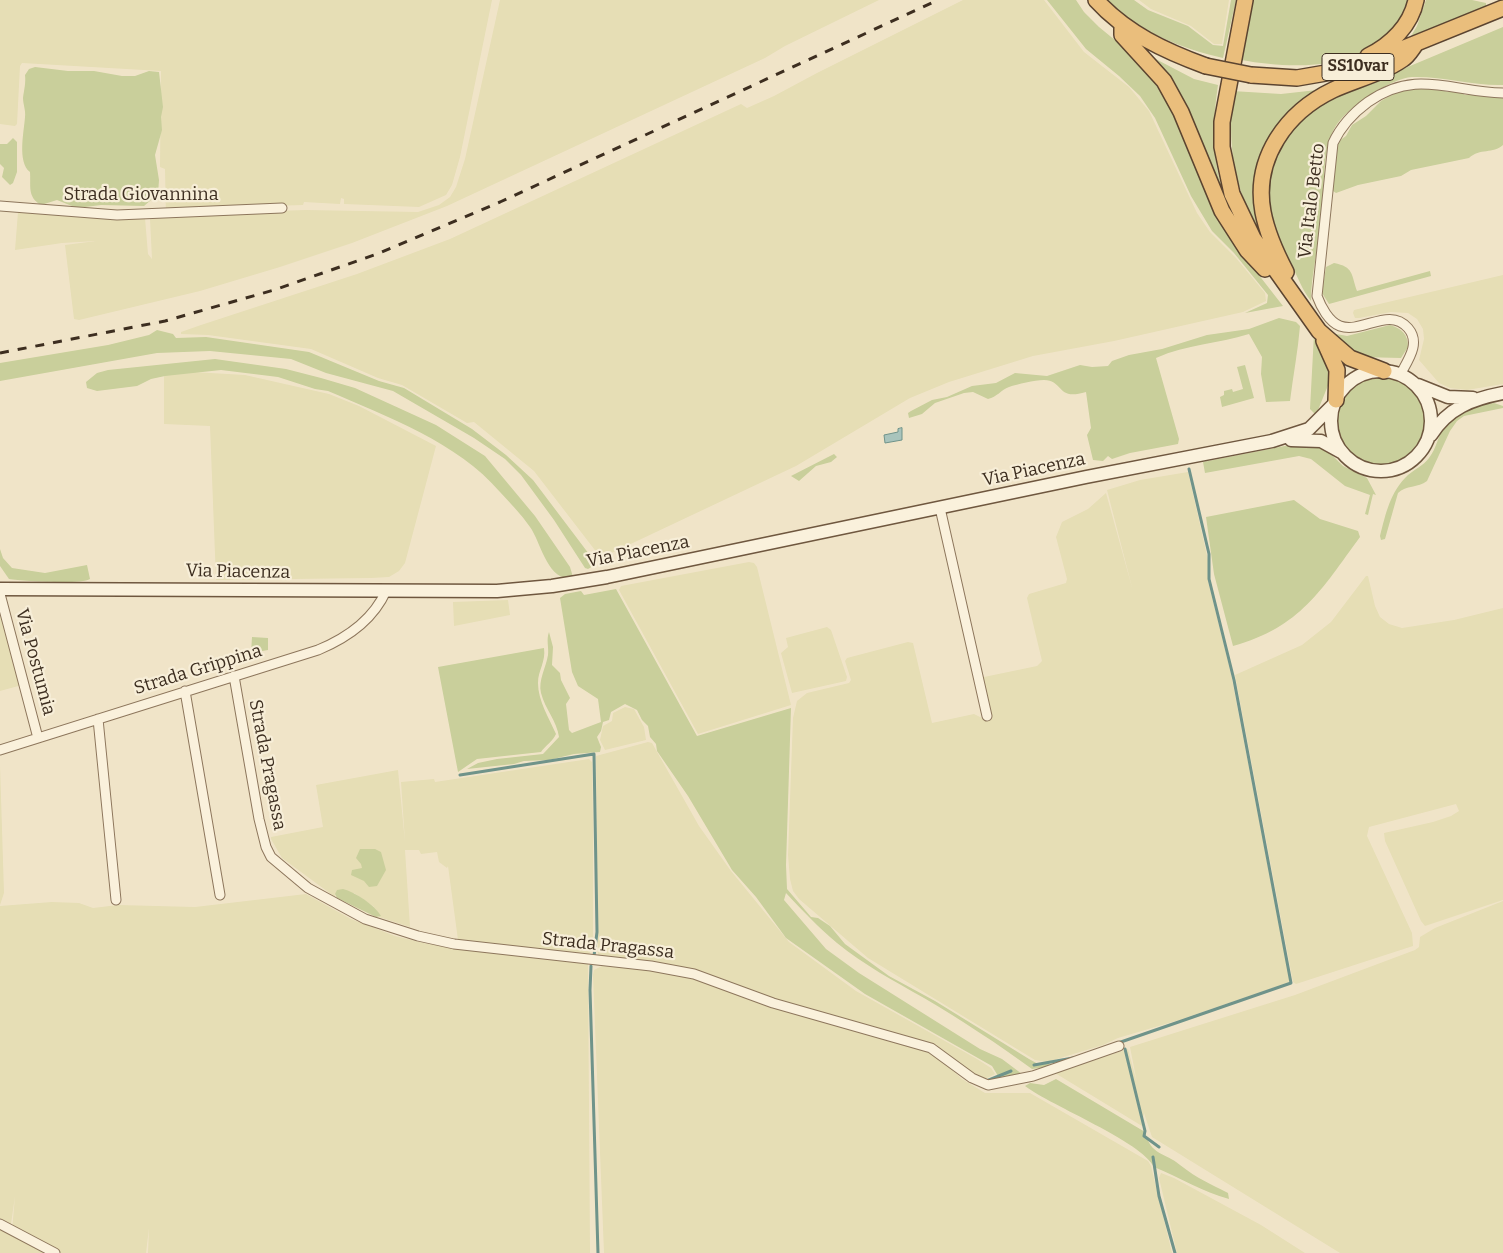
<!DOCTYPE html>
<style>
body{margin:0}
canvas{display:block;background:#f0e4c8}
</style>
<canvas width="1503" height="1253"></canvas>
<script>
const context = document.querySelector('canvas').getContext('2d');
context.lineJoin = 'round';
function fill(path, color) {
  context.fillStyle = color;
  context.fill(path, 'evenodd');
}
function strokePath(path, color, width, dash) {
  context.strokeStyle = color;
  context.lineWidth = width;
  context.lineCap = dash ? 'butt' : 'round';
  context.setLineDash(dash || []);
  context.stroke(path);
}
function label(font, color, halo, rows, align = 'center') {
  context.font = font + ' Bitter,serif';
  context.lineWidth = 4.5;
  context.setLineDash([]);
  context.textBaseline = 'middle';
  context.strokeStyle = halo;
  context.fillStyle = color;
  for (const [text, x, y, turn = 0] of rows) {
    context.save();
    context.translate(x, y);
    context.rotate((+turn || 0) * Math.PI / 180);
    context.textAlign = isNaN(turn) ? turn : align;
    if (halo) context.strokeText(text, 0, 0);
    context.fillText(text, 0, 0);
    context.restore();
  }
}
const farmland = new Path2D(`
 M0 0H492L460 157 452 185 446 195 419 207 344 204V199L341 198 340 204 304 202 303 205 211 208 212 213 306 210 418 212 439 205 450 197 456 187 465 159 500 0H879L785 46 765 58 447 206 352 243 280 267 200 291 79 320 74 319 65 245 96 241 62 243 15 250 18 212 97 218H145L148 254 152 259 150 219 166 217 165 169 160 167 161 71 22 63 20 66 17 124 15 126 0 124Z
 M963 0H1044L1084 52 1129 87 1149 111 1197 213 1210 232 1236 258 1265 293 1266 301 1243 312 1114 341 1033 356 949 382 910 398 796 466 601 558 534 471 474 422 467 423 402 385 378 378 311 349 208 335 181 334V332L201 325 357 274 450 239 741 104 747 108 774 96 817 73Z
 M1139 0H1229L1222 44H1214L1191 26 1151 9Z
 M1503 275V384L1467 390 1450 388 1439 383 1419 360 1424 339 1423 329 1417 319 1408 313 1391 312 1359 318H1355L1353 313 1354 310Z
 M193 372 245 375 329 394 359 406 436 446 405 563 399 571 389 577 371 578 216 580 210 426 164 424V374Z
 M1188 472 1208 560V581L1231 674 1290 982 1179 1020 1118 1038 1103 1045 1047 1062 1035 1060 868 958 799 899 793 891 790 879 788 855 793 718 797 701 807 693 849 683 851 680 845 661 847 658 908 642 913 643 932 723 974 714 984 719V677L1037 666 1042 661 1027 598 1029 594 1066 583 1067 579 1056 537 1062 522 1088 509 1106 493 1133 591 1107 490 1140 480Z
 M749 562 754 563 757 567 791 705 698 734 619 590 621 586Z
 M1366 576H1368L1375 606 1380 617 1389 624 1402 628 1454 620 1503 608V900L1425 926 1421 921 1385 841 1384 833 1433 822 1451 816 1459 811 1456 804 1369 827 1367 836 1412 933 1413 946 1296 984 1293 982 1235 675 1302 645 1331 622Z
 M508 600 510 615 454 626 453 602Z
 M0 605 22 685 0 691Z
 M827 627 831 630 847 677 846 681 792 693 781 653 788 647 786 638Z
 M625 707 634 709 644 727 646 740 605 750 600 740 603 726 612 721 613 713Z
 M648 742 652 743 699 826 731 871 789 942 856 991 977 1059 991 1068 995 1074 981 1081 952 1059 728 982 598 958 596 756Z
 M589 759 592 762 593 827V944L589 955 458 940 448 866 447 868 439 862 437 852 421 854 419 850H405L410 927 379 917 378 912 373 906 354 893 335 894V897L282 858 271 839V837L323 827 316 785 398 770 405 842 401 782 434 779 435 782Z
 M0 765 4 893 0 905Z
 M306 894 351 919 395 936 428 944 588 963 590 1253H148L149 1228 146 1253H60L12 1231 15 1196 11 1224 10 1226 0 1220V906L52 902 79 903 93 908 118 905 195 907Z
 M1503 901V1253H1340L1152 1137 1144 1113 1142 1126 1055 1073 1128 1049 1137 1083 1130 1047 1295 995 1415 950 1419 947 1420 937 1435 928Z
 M602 966 648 969 696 978 933 1053 962 1079 985 1093H1030L1148 1161 1151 1166 1172 1253H604L593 975 594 970Z
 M1161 1173 1174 1178 1261 1225 1305 1253H1177L1159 1178Z
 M0 1228 48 1253H0Z`);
const green = new Path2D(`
 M1047 0H1076L1084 12 1099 27 1149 68 1171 106 1213 209 1230 238 1283 306 1245 313 1267 303 1268 295 1234 253 1212 231 1191 196 1155 118 1140 96 1119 76 1086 49Z
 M1108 0H1134L1148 10 1188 26 1213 45 1223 46 1231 0H1236L1223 58C1180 48 1139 32 1108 0Z
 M1253 0H1411C1386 71 1303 71 1241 60Z
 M1426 0H1472L1486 3V6L1479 12 1408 41 1417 26Z
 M1503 27V85C1473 86 1443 76 1412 77 1391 78 1344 109 1334 129 1321 155 1325 190 1322 218 1319 246 1311 273 1311 301 1302 290 1298 277 1291 264 1285 254 1276 242 1273 231 1255 166 1285 123 1341 95Z
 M1148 55 1194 79 1218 85C1213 119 1211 157 1223 190 1227 203 1236 216 1239 230Z
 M35 67 68 71H94L122 76H135L149 71 159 72 163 107 161 117 162 130 155 155 159 180 158 194 144 206 101 205 77 208 57 200 41 205C27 197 31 186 30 172 17 162 24 132 25 117 26 111 23 104 23 98 24 90 26 83 25 75L29 69Z
 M1429 87 1448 92 1459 91 1465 95H1493L1503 98V145C1493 154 1480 148 1469 158L1411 170 1401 176 1358 185 1336 193 1333 191 1335 147 1339 141 1346 136 1352 125 1366 116 1381 101 1397 92Z
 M1317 90C1289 113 1259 137 1256 176 1254 194 1260 216 1262 234 1231 185 1229 147 1232 91L1281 94Z
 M13 138 17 142V172L13 183 10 185 2 177 4 168 0 164V144H7Z
 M1334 263C1354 267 1351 274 1357 291L1430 271 1431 276 1329 304 1322 293 1326 267Z
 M1279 318 1296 322 1300 326C1298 351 1293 376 1290 401L1266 402 1261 374 1262 357 1249 334C1218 344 1187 344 1156 358L1179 439 1178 444 1130 453 1112 459 1108 456 1103 461 1093 460 1087 435 1091 428 1086 392C1056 401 1065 381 1044 380 1034 380 1018 384 1009 387 1001 390 997 397 988 399L973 392 964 393 935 403 922 414 909 418 908 413 911 411 932 400 947 397 972 386 996 383 1015 373 1047 376 1080 365 1092 367 1108 366 1112 361 1129 355 1162 349 1207 335 1249 329Z
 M1390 325C1402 329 1408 334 1408 347L1401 358 1360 357 1331 333 1347 336Z
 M157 330 173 334 176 338 206 337 309 352 379 381 404 388 472 429 506 455 533 480 592 558 595 565 588 569 585 568 554 520 521 475 505 459 474 438 393 391 326 373 291 359 210 351 157 353 0 381V363L108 345 149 335Z
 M1314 334 1332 367 1329 383 1316 415 1310 409Z
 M215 359 286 369 321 378 355 388 436 425 485 456 535 516 570 567 573 577C548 584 541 542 530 527 521 514 510 503 500 492 457 442 388 417 328 391L315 389 278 377 221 370 165 376 151 379 137 386 97 391 87 388 86 382 97 373 108 370Z
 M1245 365 1254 398 1222 407 1220 397 1224 395V391L1232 389 1233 392 1243 389 1237 367Z
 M1336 421a45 45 0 1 1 90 0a45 45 0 1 1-90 0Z
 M1494 403 1503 406V408L1464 416 1457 421 1450 431 1427 481C1418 488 1406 485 1398 493L1385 539 1381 540 1380 536C1386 513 1390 492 1408 475 1415 469 1423 466 1429 458 1437 448 1438 434 1446 424 1455 410 1478 405 1494 403Z
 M1295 444 1316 445 1328 451 1343 466 1367 478 1376 495 1373 494 1368 515 1365 514 1370 495 1345 486 1311 459 1299 456 1205 473 1203 462Z
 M834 454 837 457 831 462 816 466 799 481 791 476Z
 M1294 500 1320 519 1358 531 1360 537C1321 590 1301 627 1233 646L1214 574 1206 517Z
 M0 549 3 558 12 568 45 573 87 565 90 579C81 585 22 581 9 579L0 566Z
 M616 589 697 736 791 708 786 865 787 889 811 917 818 918 830 926 845 944 889 976 935 1001 1029 1059 1038 1064H1050L1047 1067 1032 1069C998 1044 961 1020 924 998 894 981 864 965 837 943 818 927 803 911 786 893L784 900 826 949 859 973 980 1049 1002 1059 1022 1074 1001 1081 992 1066 865 994 786 938 756 897 732 870 688 796 657 751 656 744 650 737 648 726 642 720 637 710 625 704 611 712 609 720 603 722 601 731 597 737 601 747 600 752 574 754 549 760 524 761 514 764 467 769 478 763 497 759 543 754 559 737C557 721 545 709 541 693 538 680 546 668 548 655 549 647 546 640 549 632L553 647 552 665 560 673 561 680 570 698 566 704 569 730 572 733 601 722 598 699 578 686 572 672 560 598 565 594 581 591 584 595Z
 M252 637 268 638V650L251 653Z
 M544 648C546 662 538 670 538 683 538 701 549 718 556 734 553 741 545 746 541 752L477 759 458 772 438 667Z
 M360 849H375L381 852 386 870 377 886 369 887 364 881 351 875 352 870 362 868 361 864 356 858Z
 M343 889C355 892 375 905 381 916L376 917 337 898 335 894 337 890Z
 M1056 1079 1145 1132C1151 1156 1165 1152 1180 1165 1198 1179 1209 1183 1228 1193L1229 1199C1203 1192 1179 1177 1154 1167 1141 1141 1053 1107 1025 1086L1030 1083 1044 1085Z`);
const water = new Path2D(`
 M902 428V440L885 443 884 435 898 432V429Z`);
const stream = new Path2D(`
 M460 775 594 754 597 932 594 956
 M591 966 590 990 598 1253
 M1118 1043 1291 983 1234 680 1209 579V554L1189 469
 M1125 1049 1145 1131 1144 1136 1159 1147
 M1034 1065 1073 1058
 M984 1082 1011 1071
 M1153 1157 1159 1196 1175 1253`);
const minor = new Path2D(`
 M0 206 117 215 282 208
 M1400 375C1408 360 1421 343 1408 328 1389 306 1362 334 1340 326 1329 322 1321 307 1317 296L1333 143C1341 126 1353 113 1368 102 1416 68 1451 92 1503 93
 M940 508 987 716
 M0 594 38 738
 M234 676 259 819 266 847 271 857 308 888 365 919 418 936 454 944 651 966 694 974 773 1003 931 1048 972 1078 988 1085 1033 1076 1119 1046
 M185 691 220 895
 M98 719 116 900
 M0 750 318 650C347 638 373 620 386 591
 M0 1224 55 1253`);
const secondary = new Path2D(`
 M1331 421a50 50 0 1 1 100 0a50 50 0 1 1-100 0Z
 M1418 385 1448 397 1473 398
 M1431 435C1448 408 1472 399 1503 393
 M1291 440 1321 441 1341 452
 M0 589 497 591 552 586 607 577 1086 477 1272 441 1309 429 1334 404`);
const trunk = new Path2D(`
 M1096 0C1126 33 1165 51 1206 66
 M1245 0 1222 122V147L1232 194 1253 238 1319 331 1350 358 1384 371
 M1122 24V35L1164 81 1181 112 1222 211 1247 250 1265 269
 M1368 56C1391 45 1411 25 1416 0
 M1251 75 1297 78 1355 68 1503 8
 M1286 272C1276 253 1267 233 1263 212 1253 158 1287 112 1333 90 1355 80 1383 73 1403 59 1408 56 1412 49 1415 45
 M1324 341 1337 370 1336 400`);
const rail = new Path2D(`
 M0 353 165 321 274 290 377 254 500 202 938 0`);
const trunkBridge = new Path2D(`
 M1206 66 1251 75`);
const shields = [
 [1358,67,72]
];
const shieldNames = [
 ["SS10var",1358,67]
];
const streetNames = [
 ["Strada Giovannina",141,195],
 ["Via Italo Betto",1312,201,-83],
 ["Via Piacenza",1034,470,-12],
 ["Via Piacenza",638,552,-11],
 ["Via Piacenza",238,572,1],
 ["Via Postumia",35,662,75],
 ["Strada Grippina",198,670,-17],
 ["Strada Pragassa",267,765,79],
 ["Strada Pragassa",608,946,6]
];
fill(farmland, '#e6deb5');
fill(green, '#c9cf9b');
fill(water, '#a9c4bc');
strokePath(water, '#6f938a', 1);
strokePath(stream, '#6f938a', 3);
strokePath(minor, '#8d765c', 11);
strokePath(secondary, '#6f573f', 15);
strokePath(trunk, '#5b4430', 18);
strokePath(minor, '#faf1dc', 9);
strokePath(secondary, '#faf1dc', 12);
strokePath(trunk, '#eabe7c', 15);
strokePath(rail, '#3d2e20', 3, [9, 9]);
strokePath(trunkBridge, '#5b4430', 18, []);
strokePath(trunkBridge, '#eabe7c', 15);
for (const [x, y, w] of shields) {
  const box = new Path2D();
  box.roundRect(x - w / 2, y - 13.5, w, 27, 4);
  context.fillStyle = '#f7eed8';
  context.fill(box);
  strokePath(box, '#3d2e20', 1);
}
label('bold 16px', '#3d2e20', null, shieldNames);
label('18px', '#3d2e20', '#f7eed8', streetNames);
</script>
